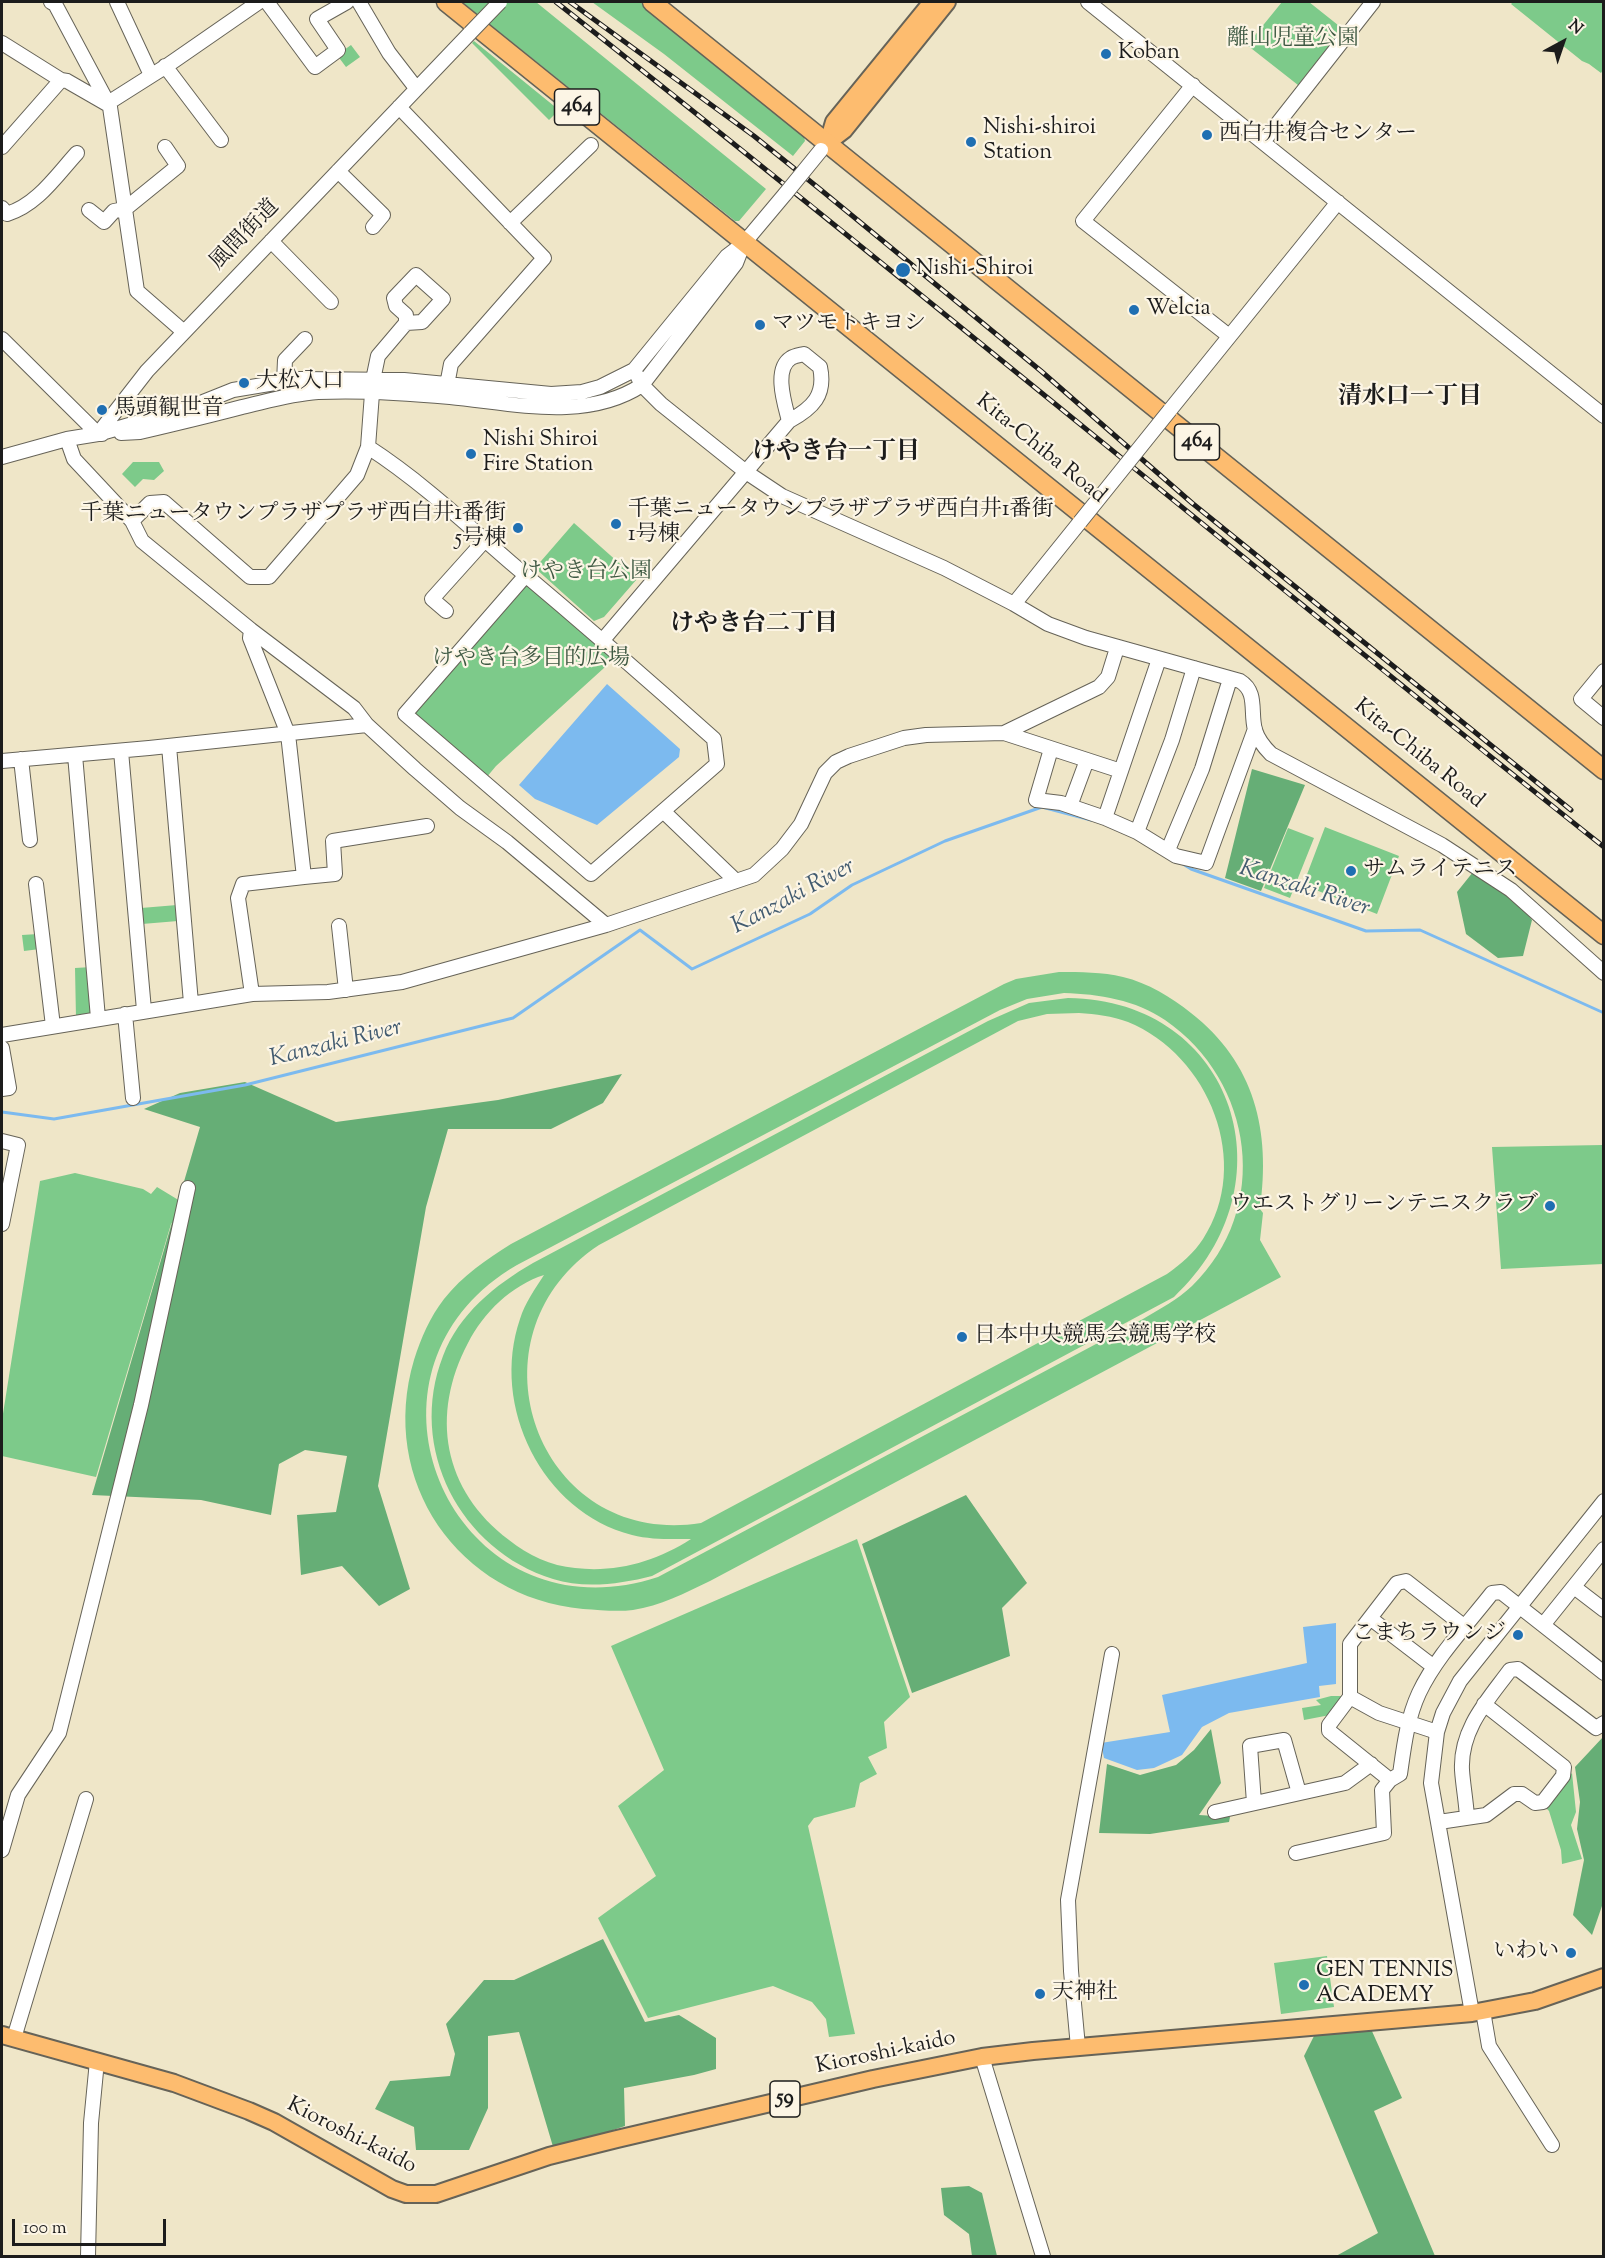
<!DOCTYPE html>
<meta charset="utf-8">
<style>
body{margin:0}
#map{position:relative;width:1605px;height:2258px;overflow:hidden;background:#efe6c8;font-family:"Sorts Mill Goudy",serif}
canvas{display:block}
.frame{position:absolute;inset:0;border:3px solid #1c1c1c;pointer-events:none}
.north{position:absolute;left:1533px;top:12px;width:60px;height:60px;-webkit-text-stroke:4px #fcf5e5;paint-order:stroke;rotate:40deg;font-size:16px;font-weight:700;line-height:24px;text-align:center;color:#1c1c1c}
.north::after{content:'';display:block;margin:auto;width:21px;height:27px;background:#1c1c1c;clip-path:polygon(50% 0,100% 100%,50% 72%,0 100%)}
.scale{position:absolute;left:12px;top:2219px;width:154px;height:27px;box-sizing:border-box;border:3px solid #1c1c1c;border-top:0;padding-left:8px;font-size:18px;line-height:21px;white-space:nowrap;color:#1c1c1c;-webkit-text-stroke:4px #fcf5e5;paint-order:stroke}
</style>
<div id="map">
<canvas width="1605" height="2258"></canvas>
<div class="frame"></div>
<div class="north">N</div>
<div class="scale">100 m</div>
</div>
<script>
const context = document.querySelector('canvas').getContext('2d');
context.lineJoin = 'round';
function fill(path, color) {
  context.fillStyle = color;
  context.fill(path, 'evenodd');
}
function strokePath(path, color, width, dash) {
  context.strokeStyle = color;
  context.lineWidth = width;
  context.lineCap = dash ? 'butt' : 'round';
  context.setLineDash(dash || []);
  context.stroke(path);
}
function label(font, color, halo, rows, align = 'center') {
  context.font = font + ' "Sorts Mill Goudy","Noto Serif JP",serif';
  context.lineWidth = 4.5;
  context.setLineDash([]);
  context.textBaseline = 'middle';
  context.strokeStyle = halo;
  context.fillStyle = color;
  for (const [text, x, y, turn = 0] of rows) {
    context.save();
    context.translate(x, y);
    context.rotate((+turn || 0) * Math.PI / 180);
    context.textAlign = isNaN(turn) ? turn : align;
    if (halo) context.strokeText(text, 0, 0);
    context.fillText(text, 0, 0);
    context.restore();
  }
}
const green = new Path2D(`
 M462 2H536L766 189 739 221H735Z
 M592 2H640L803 133 805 141 793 156 664 54Z
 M1282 2H1309L1343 29 1298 85 1247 45Z
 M1513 2H1603V70L1601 73 1589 64 1582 61 1511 4Z
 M474 41 559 110 549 120 472 43Z
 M351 45 360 57 346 67 337 55Z
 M133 462H159L164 471 154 480 143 479 135 487 122 474Z
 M574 523 637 579 604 617 594 621 535 568Z
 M523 585H531L615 658 496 766 486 778 416 716 415 708Z
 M1325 827 1399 856 1377 914 1303 885Z
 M1288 828 1314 838 1290 898 1264 888Z
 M177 905 178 921 142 924 141 908Z
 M38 934 40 949 24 951 22 935Z
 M92 967 93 1015 76 1018 75 968Z
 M1059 972C1081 972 1102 972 1123 977 1148 983 1171 997 1191 1013 1255 1063 1271 1131 1260 1209L1263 1213 1260 1240 1281 1277 710 1581C685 1593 660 1606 633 1610 617 1612 600 1610 583 1609 458 1597 378 1481 414 1360 421 1338 430 1317 444 1299 462 1276 487 1259 511 1244L1004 984 1016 979ZM1064 993C1099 994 1136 1000 1165 1020 1254 1081 1272 1209 1192 1286 1177 1300 1160 1309 1143 1319L658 1577C454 1644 333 1372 517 1265L1000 1010 1027 999Z
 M1068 998C1236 1000 1294 1186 1174 1297L652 1576C621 1584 584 1589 553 1579 460 1550 407 1448 443 1356 459 1314 495 1285 533 1263L988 1021 1029 1003ZM1079 1013C1096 1014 1112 1016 1128 1022 1209 1055 1253 1163 1203 1239 1194 1253 1181 1264 1167 1274L701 1523C537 1549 461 1336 599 1245L1018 1021 1047 1014ZM544 1275C535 1289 525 1303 520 1319 490 1406 542 1512 632 1535 652 1540 671 1539 691 1539 657 1561 617 1573 575 1568 551 1566 528 1555 509 1540 443 1490 430 1415 468 1343 483 1313 512 1285 544 1275Z
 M1603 1145V1264L1501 1269 1492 1147Z
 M75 1173 143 1189 151 1194 157 1187 185 1204 171 1224 96 1477 2 1456V1420L40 1181Z
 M857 1539 910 1697 884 1722 887 1748 868 1757 877 1774 860 1783 855 1807 814 1818 808 1826 855 2034 829 2037 826 2019 812 2002 773 1986 648 2018 598 1918 656 1876 618 1806 664 1770 611 1646Z
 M1331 1696H1344L1330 1715 1304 1720 1302 1708 1321 1705 1316 1700Z
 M1572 1773 1576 1812 1571 1825 1582 1859 1562 1864 1561 1850 1549 1811 1545 1807Z
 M1327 1956 1334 2007 1281 2014 1274 1963Z`);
const forest = new Path2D(`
 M1252 769 1305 785 1261 891 1225 878Z
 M1473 872 1510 892 1532 920 1523 956 1498 958 1466 934 1457 892Z
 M622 1074 603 1103 551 1129H448L426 1207 378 1486 410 1589 379 1606 342 1566 301 1575 297 1515 336 1512 347 1456 305 1450 279 1464 271 1515 201 1500 92 1495 200 1127 144 1109 180 1093 245 1082 336 1122 498 1100Z
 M966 1495 1027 1583 1002 1608 1010 1656 912 1693 862 1544Z
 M1211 1729 1221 1783 1199 1815 1230 1817 1229 1822 1150 1834 1099 1833 1107 1764 1140 1775 1176 1765 1194 1750Z
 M1603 1737V1903L1592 1935 1573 1915 1584 1860 1577 1829 1580 1802 1575 1767Z
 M603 1939 645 2022 679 2015 716 2038V2069L694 2075 624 2088 625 2126 554 2150 519 2032 488 2036V2108L469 2150H416L414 2127 375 2109 390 2081 450 2076 455 2054 446 2024 484 1980H514Z
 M1371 2029 1402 2098 1374 2111 1435 2256H1336L1378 2233 1304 2056 1315 2034Z
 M969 2186 982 2193 997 2256H972L969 2234 944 2215 941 2188Z`);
const water = new Path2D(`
 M607 684 680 749 679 757 597 825 535 799 519 785Z
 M1336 1623V1684L1319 1686 1320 1697 1229 1713 1202 1727 1182 1755 1154 1768 1137 1770 1104 1758 1101 1743 1170 1732 1162 1695 1307 1663 1303 1627Z`);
const stream = new Path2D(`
 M1183 864 1191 869 1366 931 1420 930 1604 1013
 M2 1112 54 1119 245 1085 513 1018 640 930 692 969 810 914 852 885 945 841 1042 807 1091 820`);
const minor = new Path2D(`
 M51 2 55 4 110 107 137 291 184 332
 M117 2 151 75
 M267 2 315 67 338 50 317 19 347 2
 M359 2 389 53 416 88
 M1088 2 1604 416
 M2 43 61 80 67 81 107 104
 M165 66 221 140
 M1193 85 1083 221 1229 336
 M108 103 168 65 259 2
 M399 107 544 258 451 364 447 385
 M1263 142 1373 2
 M2 147 61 80
 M338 171 383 215 373 227
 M2 208 7 214C37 205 56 176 77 153
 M89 210 104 222 114 211 125 209 178 166 165 147
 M510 223 591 145
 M271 241 331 302
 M2 339 98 434H102
 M638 377 642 385 661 404 746 472 782 496 944 568 1014 604
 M284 382 285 360 305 339
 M1170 410 1338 202
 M121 433 140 432C174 424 208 416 242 407 268 401 290 394 318 392 361 390 407 393 450 397 513 403 586 422 642 385L736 263 743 245
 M98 434 147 371 470 33
 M67 439 74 459 132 521 142 541 251 630 354 708 367 725 415 769 460 808 507 842 606 925
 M368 447C419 480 464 522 510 562 579 620 647 679 714 739L717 764 591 874 405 714 526 575
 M2 457 67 439 98 434 188 408 233 390 299 379 404 380 551 394 582 392 600 387 634 370 727 256 744 243 786 193
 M132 521 150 503 164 502 250 577H269L357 475 368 447 373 380 378 356 406 323V315L396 306 394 298 416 275 443 299 422 322 406 323
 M1080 522 1014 604 1048 624 1086 638 1240 681C1258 692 1250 712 1255 730 1258 740 1264 747 1271 754L1442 845 1511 890 1604 973
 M446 611 432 599 485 540
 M251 630 250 638 288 734 304 877 243 884 238 898 252 994
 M602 641 789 421C813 408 826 395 820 367L804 354C800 355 794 356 791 358 773 369 785 405 789 421
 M1604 671 1581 699 1604 718
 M1004 733 1121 771
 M169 746 191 1003
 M1051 749 1036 800 1061 803 1105 818 1137 832 1176 856 1206 863 1255 729
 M121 751 144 1010
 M75 755 98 1018
 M21 759 30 840
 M2 761 149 748 367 725
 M1070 806 1087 760
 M663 811 736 881
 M1105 818 1159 659
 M1137 832 1172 740 1194 668
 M1168 850 1202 769 1230 679
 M304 877 335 874 333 841 427 826
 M36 884 53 1026
 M339 926 346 990
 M125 1014 133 1098
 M2 1035 252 994 328 992 402 982 606 925 754 875 782 849 801 824 825 773 836 762 849 756 904 738 926 735 1004 733 1099 687 1108 677 1117 648
 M2 1048 9 1088 2 1089
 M2 1141 18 1145 2 1224
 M1574 1587 1604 1610
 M1370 1618 1434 1667
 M1543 1625 1604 1549
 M1465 1627 1406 1581 1397 1583 1350 1644V1697L1329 1725V1731L1390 1780 1400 1774C1404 1746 1407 1719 1419 1693 1436 1657 1467 1625 1492 1593L1501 1592 1604 1673
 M1350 1697 1379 1713 1437 1732
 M1254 1803 1250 1746 1284 1740 1299 1793
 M1215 1812 1345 1783 1371 1764
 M1467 1817C1466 1801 1463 1785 1462 1770 1460 1729 1488 1700 1510 1670L1518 1669 1596 1728 1604 1723
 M1439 1822 1486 1815 1514 1794H1522L1535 1803 1543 1802 1563 1776 1564 1767 1484 1704
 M2 1850 18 1795 59 1733 141 1405 188 1188
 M1296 1853 1384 1833 1382 1790 1390 1780
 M1483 2011 1489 2046 1552 2145
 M1472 2013 1431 1783 1437 1732 1443 1713 1460 1681 1604 1501
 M14 2038 86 1799
 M1078 2047 1071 1971 1068 1900 1112 1654
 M982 2057 1043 2256
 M88 2256 91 2123 97 2061`);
const major = new Path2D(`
 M828 142 834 122 932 2
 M827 143 844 130 947 2
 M2 2035 174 2083 249 2111 274 2122 392 2189 406 2194H436L549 2156 617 2139 873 2079 982 2057 1033 2051 1472 2013 1535 2001 1604 1977`);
const highway = new Path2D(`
 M446 2 1604 935
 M652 2 1604 770`);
const rail = new Path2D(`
 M556 2C908 280 1252 568 1604 847
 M570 2 754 136 821 190 1041 371 1192 503 1571 810`);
const minorBridge = new Path2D(`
 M470 33 500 2
 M786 193 821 150
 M1080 522 1170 410`);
const markers = [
 [1106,54,6,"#1f6fb2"],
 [1207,135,6,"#1f6fb2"],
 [971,142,6,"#1f6fb2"],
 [903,270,8,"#1f6fb2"],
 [1134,310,6,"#1f6fb2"],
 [760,325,6,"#1f6fb2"],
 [244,383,6,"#1f6fb2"],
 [102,410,6,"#1f6fb2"],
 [471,454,6,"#1f6fb2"],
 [616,524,6,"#1f6fb2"],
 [518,528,6,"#1f6fb2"],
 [1351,871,6,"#1f6fb2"],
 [1550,1206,6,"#1f6fb2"],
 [962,1337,6,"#1f6fb2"],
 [1518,1635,6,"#1f6fb2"],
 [1571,1953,6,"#1f6fb2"],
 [1304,1985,6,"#1f6fb2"],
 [1040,1994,6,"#1f6fb2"]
];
const shields = [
 [577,107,45],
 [1197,442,45],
 [785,2099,30]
];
const shieldNames = [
 ["464",577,107],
 ["464",1197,442],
 ["59",785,2099]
];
const parkNames = [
 ["離山児童公園",1293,40],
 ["けやき台公園",586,573],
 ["けやき台多目的広場",531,660]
];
const poiNames = [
 ["Koban",1118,54],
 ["Nishi-shiroi",983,129],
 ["Station",983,154],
 ["西白井複合センター",1219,135],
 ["Nishi-Shiroi",916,270],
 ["Welcia",1146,310],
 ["マツモトキヨシ",772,325],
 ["大松入口",256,383],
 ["馬頭観世音",114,410],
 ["Nishi Shiroi",483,441],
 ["Fire Station",483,466],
 ["千葉ニュータウンプラザプラザ西白井1番街",628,511],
 ["1号棟",628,536],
 ["千葉ニュータウンプラザプラザ西白井1番街",506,515,"right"],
 ["5号棟",506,540,"right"],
 ["サムライテニス",1363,871],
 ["ウエストグリーンテニスクラブ",1538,1206,"right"],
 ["日本中央競馬会競馬学校",974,1337],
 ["こまちラウンジ",1506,1635,"right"],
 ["いわい",1559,1953,"right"],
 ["GEN TENNIS",1316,1972],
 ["ACADEMY",1316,1997],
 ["天神社",1052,1994]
];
const streetNames = [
 ["風間街道",246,236,-46],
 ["Kita-Chiba Road",1040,450,39],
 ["Kita-Chiba Road",1418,755,39],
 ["Kioroshi-kaido",886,2054,-12],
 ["Kioroshi-kaido",351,2137,27]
];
const neighbourhoodNames = [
 ["清水口一丁目",1410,399],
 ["けやき台一丁目",836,454],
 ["けやき台二丁目",754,626]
];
const waterNames = [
 ["Kanzaki River",1304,890,18],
 ["Kanzaki River",794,898,-28],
 ["Kanzaki River",336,1045,-14]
];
fill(green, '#7dca8a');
fill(forest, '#66ae76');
fill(water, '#7cbaef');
strokePath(stream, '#7cbaef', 3);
strokePath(minor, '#666358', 16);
strokePath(major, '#666358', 20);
strokePath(highway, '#666358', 21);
strokePath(minor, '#fff', 14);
strokePath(major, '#fdbc6f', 16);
strokePath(highway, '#fdbc6f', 18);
strokePath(rail, '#1c1c1c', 5);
strokePath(rail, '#fcf5e5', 3, [9]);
strokePath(minorBridge, '#666358', 16, []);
strokePath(minorBridge, '#fff', 14);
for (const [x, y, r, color] of markers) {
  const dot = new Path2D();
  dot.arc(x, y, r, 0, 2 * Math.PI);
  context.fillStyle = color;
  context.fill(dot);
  strokePath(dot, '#fcf5e5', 2);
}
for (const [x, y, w] of shields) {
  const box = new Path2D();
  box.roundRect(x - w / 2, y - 18, w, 36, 4.5);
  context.fillStyle = '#fcf5e5';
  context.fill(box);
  strokePath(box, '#1c1c1c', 1.5);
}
label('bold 21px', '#1c1c1c', null, shieldNames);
label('22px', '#3e5942', '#fcf5e5', parkNames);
label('22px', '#1c1c1c', '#fcf5e5', poiNames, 'left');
label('22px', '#1c1c1c', '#fcf5e5', streetNames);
label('bold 24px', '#1c1c1c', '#fcf5e5', neighbourhoodNames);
label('italic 24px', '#425b70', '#fcf5e5', waterNames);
</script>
